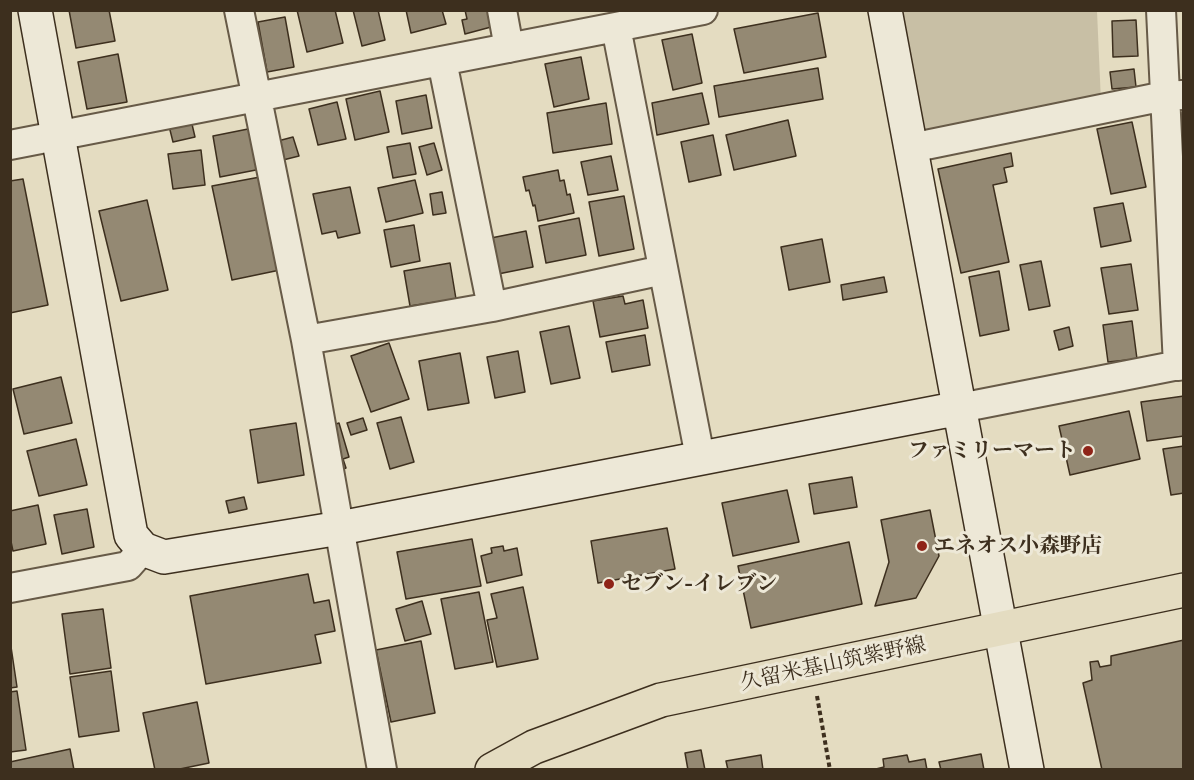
<!DOCTYPE html>
<meta charset="utf-8">
<style>
body{margin:0}
#map{position:relative;width:1194px;height:780px;overflow:hidden;background:#e4dcc1;font-family:"Libre Caslon Text",serif}
canvas{display:block}
.frame{position:absolute;inset:0;border:12px solid #3d2f1e;pointer-events:none}
</style>
<div id="map">
<canvas width="1194" height="780"></canvas>
<div class="frame"></div>
</div>
<script>
const context = document.querySelector('canvas').getContext('2d');
context.lineJoin = 'round';
function fill(path, color) {
  context.fillStyle = color;
  context.fill(path, 'evenodd');
}
function strokePath(path, color, width, dash) {
  context.strokeStyle = color;
  context.lineWidth = width;
  context.lineCap = dash ? 'butt' : 'round';
  context.setLineDash(dash || []);
  context.stroke(path);
}
function label(font, color, halo, rows, align = 'center') {
  context.font = font + ' "Libre Caslon Text","Noto Serif JP",serif';
  context.lineWidth = 6;
  context.setLineDash([]);
  context.textBaseline = 'middle';
  context.strokeStyle = halo;
  context.fillStyle = color;
  for (const [text, x, y, turn = 0] of rows) {
    context.save();
    context.translate(x, y);
    context.rotate((+turn || 0) * Math.PI / 180);
    context.textAlign = isNaN(turn) ? turn : align;
    if (halo) context.strokeText(text, 0, 0);
    context.fillText(text, 0, 0);
    context.restore();
  }
}
const green = new Path2D(`
 M893 11H1097L1101 102 917 139Z`);
const building = new Path2D(`
 M69 10H109L115 41 76 48Z
 M297 10H335L343 43 307 52Z
 M353 10H378L385 40 362 46Z
 M406 10H442L446 24 411 33Z
 M465 10H492V13L488 14 491 27 465 34 462 20 467 19Z
 M818 13 826 57 744 73 734 29Z
 M285 17 294 67 267 72 258 22Z
 M1136 20 1138 56 1113 57 1112 21Z
 M692 34 702 83 673 90 662 40Z
 M118 54 127 102 87 109 78 62Z
 M581 57 589 99 554 107 545 64Z
 M818 68 823 99 719 117 714 86Z
 M1134 69 1136 87 1112 89 1110 72Z
 M380 91 389 132 355 140 346 99Z
 M702 93 709 124 657 135 652 103Z
 M426 95 432 128 402 134 396 101Z
 M337 102 346 139 318 145 309 109Z
 M606 103 612 144 553 153 547 113Z
 M191 120 195 137 173 142 169 126Z
 M788 120 796 156 734 170 726 135Z
 M1132 122 1146 187 1111 194 1097 129Z
 M253 128 261 169 220 177 213 136Z
 M713 135 721 175 689 182 681 142Z
 M293 137 299 156 279 161 274 142Z
 M410 143 416 174 393 178 387 147Z
 M434 143 442 170 427 175 419 147Z
 M201 150 205 185 173 189 168 154Z
 M1011 153 1013 166 1004 168 1007 182 993 185 1009 262 961 273 938 169Z
 M611 156 618 190 588 195 581 162Z
 M558 170 560 181 564 180 567 195 570 194 574 213 538 221 535 205 533 206 529 190 526 191 523 177Z
 M260 177 280 270 232 280 212 186Z
 M23 179 48 305 10 313V181Z
 M415 180 423 213 386 222 378 188Z
 M350 187 360 233 338 238 336 231 322 234 313 194Z
 M442 192 446 213 433 215 430 194Z
 M624 196 634 249 599 256 589 202Z
 M147 200 168 290 121 301 99 211Z
 M1123 203 1131 241 1101 247 1094 208Z
 M579 218 586 255 546 263 539 226Z
 M414 225 420 261 391 267 384 230Z
 M526 231 533 267 493 275 486 239Z
 M822 239 830 282 789 290 781 247Z
 M1041 261 1050 306 1029 310 1020 265Z
 M450 263 456 299 410 306 404 271Z
 M1131 264 1138 310 1109 314 1101 268Z
 M999 271 1009 330 980 336 969 277Z
 M884 277 887 292 843 300 841 285Z
 M623 296 625 304 643 300 648 328 600 337 593 301Z
 M1132 321 1137 359 1108 362 1103 325Z
 M569 326 580 378 551 384 540 332Z
 M1069 327 1073 346 1059 350 1054 331Z
 M645 335 650 365 612 372 606 342Z
 M389 343 409 399 371 412 351 356Z
 M518 351 525 392 495 398 487 357Z
 M460 353 469 403 428 410 419 361Z
 M61 377 72 423 24 434 13 389Z
 M1184 396V436L1147 441 1141 402Z
 M1129 411 1140 459 1070 475 1059 426Z
 M401 417 414 462 390 469 377 423Z
 M363 418 367 430 351 435 347 423Z
 M296 423 304 475 258 483 250 430Z
 M339 423 349 457 343 459 346 468 338 471 324 428Z
 M76 439 87 485 39 496 27 451Z
 M1184 446V493L1171 495 1163 449Z
 M852 477 857 507 814 514 809 484Z
 M787 490 799 542 733 556 722 503Z
 M244 497 247 509 229 513 226 501Z
 M38 505 46 544 13 551 10 537V511Z
 M87 509 94 547 62 554 54 515Z
 M930 510 939 556 916 598 875 606 889 562 881 520Z
 M667 528 675 569 598 583 591 541Z
 M472 539 481 586 406 599 397 552Z
 M849 542 862 604 751 628 738 566Z
 M503 546 504 551 517 548 522 575 487 583 481 556 492 553 491 548Z
 M308 574 314 603 329 600 335 631 315 635 321 663 206 684 190 596Z
 M523 587 538 659 497 667 487 620 497 618 491 594Z
 M479 592 493 662 455 669 441 599Z
 M422 601 431 634 405 641 396 609Z
 M103 609 111 668 70 674 62 614Z
 M10 640 17 687 10 688Z
 M1184 640V770H1102L1083 683 1092 680 1090 662 1098 661 1100 667 1111 665V656Z
 M421 641 435 713 391 722 376 650Z
 M111 671 119 731 79 737 70 677Z
 M17 691 26 750 10 752V692Z
 M197 702 209 763 175 770H155L143 713Z
 M70 749 74 770H10V762Z
 M701 750 705 770H688L685 753Z
 M981 754 984 770H941L939 762Z
 M761 755 763 770H728L726 761Z
 M907 755 909 762 925 759 927 770H872L884 767 883 759Z`);
const path = new Path2D(`
 M817 696 830 770`);
const street = new Path2D(`
 M239 10 306 340 382 770
 M502 10 509 48
 M1161 10 1178 366
 M616 27 700 457
 M442 61 492 307
 M10 145 703 10
 M911 148 1165 96 1182 95
 M306 340 492 307 663 270
 M960 408 1184 364
 M10 588 128 566 143 549`);
const secondary = new Path2D(`
 M35 10 131 535 143 549 164 557 340 528 960 408
 M885 10 1027 770`);
const primary = new Path2D(`
 M492 770 534 747 661 700 1184 590`);
const markers = [
 [1088,451,6,"#8f2418"],
 [922,546,6,"#8f2418"],
 [609,584,6,"#8f2418"]
];
const poiNames = [
 ["ファミリーマート",1076,451,"right"],
 ["エネオス小森野店",934,546],
 ["セブン-イレブン",621,584]
];
const streetNames = [
 ["久留米基山筑紫野線",833,664,-12]
];
fill(green, '#c8bfa5');
fill(building, '#948973');
strokePath(building, '#3d2f1e', 1.5);
strokePath(street, '#675a47', 32);
strokePath(secondary, '#3d2f1e', 36);
strokePath(primary, '#3d2f1e', 36);
strokePath(path, '#3d2f1e', 4, [4.5, 3]);
strokePath(street, '#ede8d7', 28);
strokePath(secondary, '#ede8d7', 33);
strokePath(primary, '#e4dcc1', 33);
for (const [x, y, r, color] of markers) {
  const dot = new Path2D();
  dot.arc(x, y, r, 0, 2 * Math.PI);
  context.fillStyle = color;
  context.fill(dot);
  strokePath(dot, '#ede8d7', 2);
}
label('bold 21px', '#3d2f1e', '#ede8d7', poiNames, 'left');
label('21px', '#3d2f1e', '#ede8d7', streetNames);
</script>
